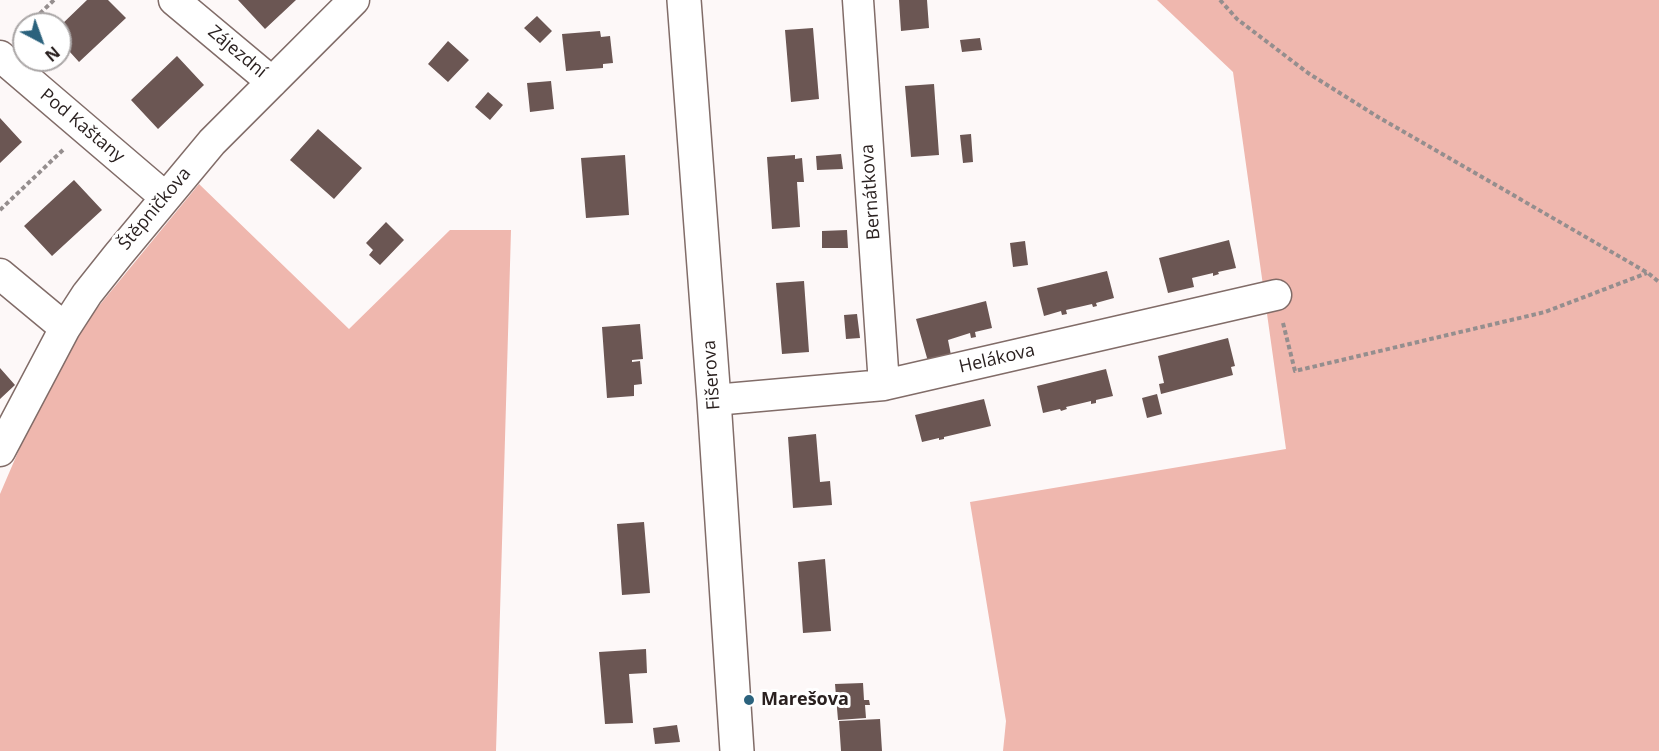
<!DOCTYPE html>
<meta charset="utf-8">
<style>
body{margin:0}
#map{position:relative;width:1659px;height:751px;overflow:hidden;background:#fdf8f8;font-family:"Open Sans",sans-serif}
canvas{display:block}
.north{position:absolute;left:12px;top:12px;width:60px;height:60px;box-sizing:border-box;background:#fff;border:2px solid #aaa6a6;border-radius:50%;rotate:139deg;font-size:16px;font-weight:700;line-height:24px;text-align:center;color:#2a2120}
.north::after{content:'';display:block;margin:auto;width:21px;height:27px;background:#2b627d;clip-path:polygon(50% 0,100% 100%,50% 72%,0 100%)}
</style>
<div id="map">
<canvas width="1659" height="751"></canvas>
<div class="north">N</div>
</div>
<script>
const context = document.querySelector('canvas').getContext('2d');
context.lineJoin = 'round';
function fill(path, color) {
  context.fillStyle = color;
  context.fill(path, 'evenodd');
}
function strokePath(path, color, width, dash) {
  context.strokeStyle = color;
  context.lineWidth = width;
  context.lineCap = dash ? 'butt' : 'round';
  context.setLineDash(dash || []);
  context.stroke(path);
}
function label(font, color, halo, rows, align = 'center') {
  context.font = font + ' "Open Sans",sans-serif';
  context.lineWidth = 6;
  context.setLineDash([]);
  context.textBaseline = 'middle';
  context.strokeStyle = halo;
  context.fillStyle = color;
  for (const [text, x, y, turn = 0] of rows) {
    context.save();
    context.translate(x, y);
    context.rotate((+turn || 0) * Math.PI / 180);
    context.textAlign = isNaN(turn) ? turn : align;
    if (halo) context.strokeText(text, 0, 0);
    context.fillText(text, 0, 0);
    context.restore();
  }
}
const green = new Path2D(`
 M1157 0H1659V751H1003L1006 721 970 502 1286 449 1233 72Z
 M199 184 349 329 450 230H511L496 751H0V494L61 352Z`);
const building = new Path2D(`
 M87 0H108L126 18 79 62 60 41V26Z
 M238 0H296L265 29Z
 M899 0H927L929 28 901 31Z
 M537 16 552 31 540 43 524 28Z
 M813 28 819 99 791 102 785 30Z
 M600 31 601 37 610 36 613 63 603 64V68L566 71 562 34Z
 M980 38 982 50 962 52 960 40Z
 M448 41 469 60 448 82 428 64Z
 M177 56 204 85 158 129 131 100Z
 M551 81 554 109 530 112 527 83Z
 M934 84 939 155 911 157 905 86Z
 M488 92 503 105 490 120 475 107Z
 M0 118 22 142 0 163Z
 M318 129 362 168 334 199 290 160Z
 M971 134 973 162 963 163 960 135Z
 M841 154 843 169 817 170 816 156Z
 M625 155 629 215 586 218 581 158Z
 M795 155V159L802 158 804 182H797L800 227 772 229 767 157Z
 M74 180 102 210 52 256 24 226Z
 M386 222 404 240 380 265 369 255 373 250 366 243Z
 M847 230 848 248H822V231Z
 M1229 240 1236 268 1218 272 1219 274 1213 276V273L1192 278 1194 287 1168 293 1159 258Z
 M1025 241 1028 265 1013 267 1010 243Z
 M1107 271 1114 298 1096 303 1097 306 1093 307 1092 304 1066 310 1067 314 1062 315 1061 311 1044 316 1037 288Z
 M804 281 809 352 782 354 776 283Z
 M986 301 992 328 975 332 976 337 971 338 970 333 948 340 952 360 929 365 916 319Z
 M857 314 860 338 846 339 844 315Z
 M640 324 643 359 632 360V362L640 361 642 384 634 385V396L607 398 602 327Z
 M1228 338 1235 366 1231 367 1233 375 1161 394 1159 384 1164 383 1158 356Z
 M0 368 15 385 0 399Z
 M1106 369 1113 396 1096 400V403L1091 404V401L1066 407 1067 409 1061 411 1060 409 1043 413 1037 386Z
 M1157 394 1162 414 1147 418 1142 398Z
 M984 399 991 426 944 437V439L939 440V438L922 442 915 415Z
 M816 434 820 482 830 481 832 505 793 508 788 437Z
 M644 522 650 593 622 595 617 524Z
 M825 559 831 631 803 633 798 562Z
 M646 649 647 673 629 674 633 723 605 724 599 652Z
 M863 683 864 700H869L870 705H865L866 718 838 720 835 684Z
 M880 719 882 751H841L839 721Z
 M677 725 680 742 655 744 653 728Z`);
const path = new Path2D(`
 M1220 0 1237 19 1308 73 1378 117 1648 273 1659 282
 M29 24 54 0
 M0 210 65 148
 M1283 323 1295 371 1545 312 1647 273`);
const minor = new Path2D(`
 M174 0 272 82
 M858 0 884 385
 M0 56 165 197
 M0 274 65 328
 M714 400 884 385 1276 295
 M0 451 65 328 87 294 118 255 212 142 354 0`);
const tertiary = new Path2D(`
 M684 0 714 400 737 751`);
const markers = [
 [749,700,6,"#2b627d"]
];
const streetNames = [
 ["Zájezdní",237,52,40],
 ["Pod Kaštany",82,126,40],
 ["Bernátkova",871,192,-94],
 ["Štěpničkova",155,209,-50],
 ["Helákova",997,359,-13],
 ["Fišerova",712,375,-94]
];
const poiNames = [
 ["Marešova",761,700]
];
fill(green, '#efb7ae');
fill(building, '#6b5653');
strokePath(minor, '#816c68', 33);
strokePath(tertiary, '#816c68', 36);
strokePath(path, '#958e8e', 4, [4.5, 3]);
strokePath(minor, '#fff', 30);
strokePath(tertiary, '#fff', 33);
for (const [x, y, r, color] of markers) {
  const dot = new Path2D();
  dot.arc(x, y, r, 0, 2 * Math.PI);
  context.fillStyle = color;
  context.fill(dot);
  strokePath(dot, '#fff', 2);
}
label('18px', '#2a2120', '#fff', streetNames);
label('bold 18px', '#2a2120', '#fff', poiNames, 'left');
</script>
